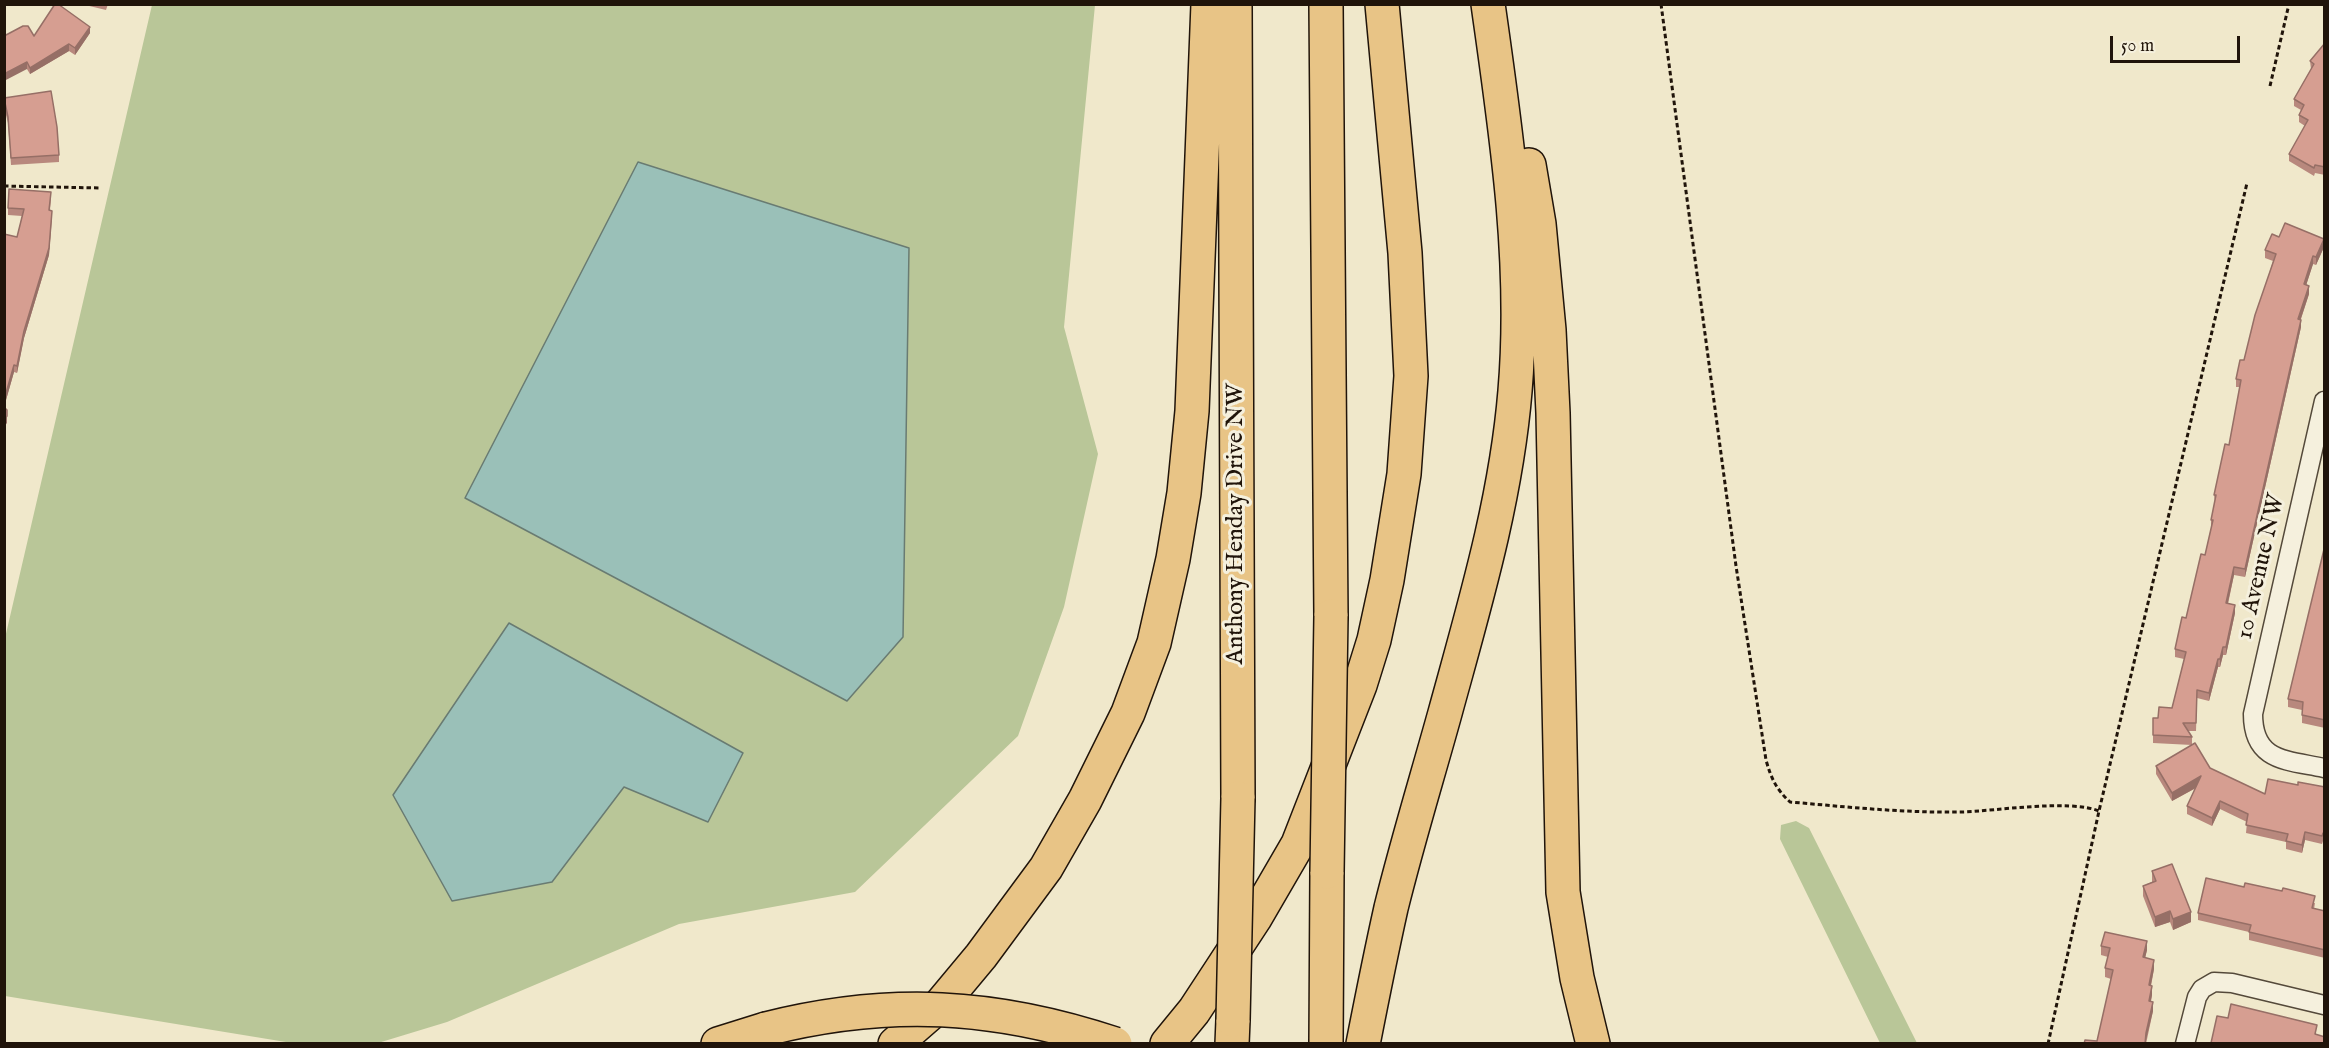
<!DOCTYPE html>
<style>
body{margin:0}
#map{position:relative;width:2329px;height:1048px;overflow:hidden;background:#f0e8cb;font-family:"IM FELL English",serif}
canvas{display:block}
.frame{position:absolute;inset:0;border:6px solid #20140a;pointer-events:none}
.scale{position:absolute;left:2110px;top:36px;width:130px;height:27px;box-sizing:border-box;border:3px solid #20140a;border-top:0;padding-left:8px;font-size:18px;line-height:21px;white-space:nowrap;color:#20140a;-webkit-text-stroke:4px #f5f0dd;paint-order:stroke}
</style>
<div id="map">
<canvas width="2329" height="1048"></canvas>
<div class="frame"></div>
<div class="scale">50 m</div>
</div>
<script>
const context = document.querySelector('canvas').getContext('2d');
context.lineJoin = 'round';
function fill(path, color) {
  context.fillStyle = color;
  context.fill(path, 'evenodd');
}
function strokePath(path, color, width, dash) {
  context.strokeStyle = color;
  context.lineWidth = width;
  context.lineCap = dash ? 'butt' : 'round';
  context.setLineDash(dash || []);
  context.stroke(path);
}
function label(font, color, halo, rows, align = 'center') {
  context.font = font + ' "IM FELL English",serif';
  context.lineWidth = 6;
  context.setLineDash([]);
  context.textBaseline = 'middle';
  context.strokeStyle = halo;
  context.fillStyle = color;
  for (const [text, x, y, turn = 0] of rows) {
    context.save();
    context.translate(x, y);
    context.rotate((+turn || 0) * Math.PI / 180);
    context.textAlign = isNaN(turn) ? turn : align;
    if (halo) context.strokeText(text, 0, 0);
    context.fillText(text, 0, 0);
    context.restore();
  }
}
const green = new Path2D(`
 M152 5H1095L1064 327 1098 454 1064 607 1018 736 855 892 679 924 447 1022 378 1043H292L5 996V638Z
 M1796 821 1809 828 1917 1043H1880L1780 839 1781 825Z`);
const water = new Path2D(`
 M638 162 909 248 903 637 847 701 465 498Z
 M509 623 743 753 708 822 624 787 552 882 452 901 393 795Z`);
const path = new Path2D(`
 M1661 4 1736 566 1766 760C1771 778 1776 789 1790 802 1848 807 1904 813 1961 812 1996 811 2069 799 2099 811
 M2270 86 2289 4
 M4 186 100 188
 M2048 1044 2099 811 2247 183`);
const street = new Path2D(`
 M2324 401 2253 714C2253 762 2287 760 2324 768
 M2185 1044 2197 997 2202 989 2214 982 2232 983 2324 1005`);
const highway = new Path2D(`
 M1235 4 1238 798
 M1326 4 1331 616
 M1529 165 1539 224 1549 330 1553 413 1563 892 1577 978 1593 1044
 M718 1044 766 1029
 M895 1044 941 1004 981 956 1046 868 1085 800 1128 713 1154 643 1173 559 1184 493 1192 411 1208 4
 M1167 1044 1194 1011 1255 918 1298 844 1360 685 1374 640 1387 580 1404 474 1411 376 1405 253 1382 4
 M1232 1044 1233 1020
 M1326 1044 1327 872
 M1363 1044C1372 998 1381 953 1391 908 1407 843 1427 778 1445 713 1474 607 1506 501 1515 391 1526 262 1506 132 1488 4`);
const highwayBridge = new Path2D(`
 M1327 872 1331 616
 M1233 1020 1238 798
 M766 1029C889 998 995 1004 1115 1044`);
const wall = new Path2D(`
 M81 4H108L106 10Z
 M90 33 75 55 69 51 30 74 6 35 34 36Z
 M2325 43V175L2315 173 2314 176 2289 161V154L2305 126 2299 122V115L2301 110 2294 106V99L2311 69 2310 61Z
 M4 98 59 155V162L11 165 8 123 4 107Z
 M51 199 50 210 52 218 49 255 24 338 17 373 14 372 4 407V234L17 237 22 216 8 215V208Z
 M2279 237 2324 247 2316 265 2313 264 2306 285 2309 294 2301 319V327L2245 577 2234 575 2228 604 2235 613 2226 655H2223L2220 667H2218L2209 701 2197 698 2196 731H2188L2192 737V745L2210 768 2265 794 2298 785 2325 787V842L2323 841 2322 844 2305 840 2302 853 2286 849V842L2246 833 2247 822 2220 809 2212 826 2187 814V806L2196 788 2172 801 2156 774V766L2192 745 2153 743V718H2158L2172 708 2184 659 2175 657V649L2186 618 2205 555 2211 528V520L2215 502 2214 495 2229 445 2240 387H2236V379L2244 360 2273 261 2265 258V250Z
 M2325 545V728L2302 723V710L2288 707V699Z
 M2152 871 2191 922 2173 930 2170 922 2155 927 2143 896V886L2152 882Z
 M2315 903 2314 909 2325 911V958L2249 940V932L2198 920V913Z
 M2101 946 2147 950 2145 958 2154 969 2151 986 2152 995 2151 1001 2153 1011 2146 1044H2084L2097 1041 2111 979 2105 977V968L2108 957 2101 955Z`);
const shadedWall = new Path2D(`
 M90 27V33L75 55V48Z
 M69 44V51L30 74V68Z
 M27 62V69L4 81V74Z
 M52 211 49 255 24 338 17 373V366Z
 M2324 239V247L2316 265V257Z
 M2313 256V264L2304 292V284Z
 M2309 286V294L2298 327V319Z
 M2301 320V327L2245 577V569Z
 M14 365V372L4 407V400Z
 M7 416V423L4 427V420Z
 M2234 567V575L2226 611V603Z
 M2235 605V613L2226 655V647Z
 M2223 647V655L2220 667V659Z
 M2218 659V667L2209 701V693Z
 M2201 776V785L2172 801V793Z
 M2220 801V809L2212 826V818Z
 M2305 832V840L2302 853V845Z
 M2170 911V922L2155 927V917Z
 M2191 912V922L2173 930V919Z
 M2147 941V950L2143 966V957Z
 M2154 960V969L2149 994V985Z
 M2152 986V995L2149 1010V1001Z
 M2153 1002V1011L2145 1044 2146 1033Z`);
const building = new Path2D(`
 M55 4H58L90 27 75 48 69 44 30 68 27 62 4 74V32L6 35 23 26H28L34 36Z
 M2325 43V167L2315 165 2314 168 2289 154 2308 120 2299 115 2304 105 2294 99 2314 64 2310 61Z
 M51 91 57 127 59 155 11 158 8 117 4 98Z
 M9 189 51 192 49 210 52 211 49 248 24 331 17 366 14 365 4 400V281L5 278 4 277V234L17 237 24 209 8 208Z
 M2285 223 2324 239 2316 257 2313 256 2304 284 2309 286 2298 319 2301 320 2245 569 2234 567 2226 603 2235 605 2226 647H2223L2220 659H2218L2209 693 2197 690 2196 723H2183L2192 737 2153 735V718H2158L2159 707 2172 708 2186 652 2175 649 2182 617 2186 618 2201 554 2205 555 2213 520H2211L2216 495H2214L2225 444 2229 445 2241 380 2236 379 2240 360H2244L2255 315 2276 254 2265 250 2272 234 2279 237Z
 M4 407 7 410V416L4 420Z
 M2325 545V720L2302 715 2303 702 2288 699Z
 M2195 743 2210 768 2265 794 2268 779 2298 785V782L2325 787V834L2323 833 2322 836 2305 832 2302 845 2286 841 2288 834 2246 825 2248 814 2220 801 2212 818 2187 806 2201 776 2172 793 2156 766Z
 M2172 864 2191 912 2173 919 2170 911 2155 917 2143 886 2156 881 2152 871Z
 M2206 878 2244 887 2245 883 2282 891 2283 888 2315 896 2312 908 2325 911V950L2249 932 2251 925 2198 913Z
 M2105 932 2147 941 2143 957 2154 960 2149 985 2152 986 2149 1001 2153 1002 2146 1033 2145 1044H2084L2085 1040 2097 1041 2113 970 2105 968 2110 948 2101 946Z
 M2231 1004 2317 1025 2315 1034 2325 1037V1044L2211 1043 2217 1016 2228 1018Z`);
const streetNames = [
 ["Anthony Henday Drive NW",1237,524,-90],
 ["10 Avenue NW",2262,567,-77]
];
fill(green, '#b9c698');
fill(water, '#9ac0b8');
strokePath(water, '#697b72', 1.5);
strokePath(street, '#54493a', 21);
strokePath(highway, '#20140a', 36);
strokePath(path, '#20140a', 3, [4.5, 3]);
strokePath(street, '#f5f0dd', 18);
strokePath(highway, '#e8c486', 33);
strokePath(highwayBridge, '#20140a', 36, []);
strokePath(highwayBridge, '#e8c486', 33);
fill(wall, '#b8887d');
fill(shadedWall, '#966f66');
fill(building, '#d69e91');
strokePath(building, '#966f66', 1.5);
label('24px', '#20140a', '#f5f0dd', streetNames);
</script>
